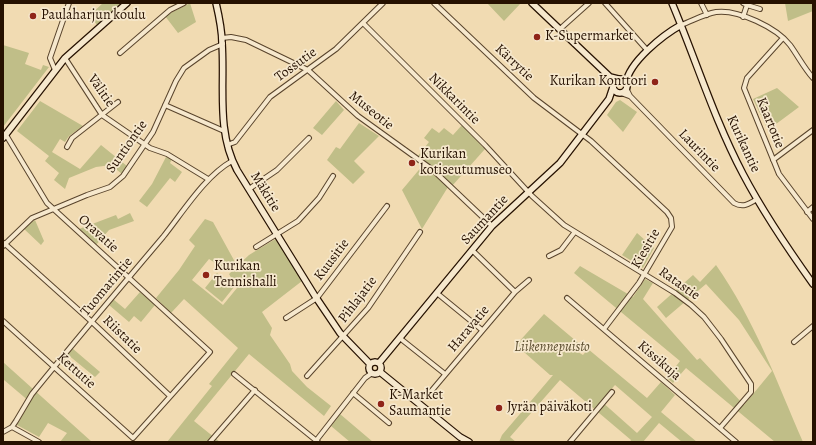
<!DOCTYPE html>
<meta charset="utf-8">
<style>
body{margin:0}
#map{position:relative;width:816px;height:445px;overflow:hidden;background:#f1dbb2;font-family:Alegreya,serif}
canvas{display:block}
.frame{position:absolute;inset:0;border:4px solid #261100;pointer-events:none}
</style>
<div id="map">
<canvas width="816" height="445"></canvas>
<div class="frame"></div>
</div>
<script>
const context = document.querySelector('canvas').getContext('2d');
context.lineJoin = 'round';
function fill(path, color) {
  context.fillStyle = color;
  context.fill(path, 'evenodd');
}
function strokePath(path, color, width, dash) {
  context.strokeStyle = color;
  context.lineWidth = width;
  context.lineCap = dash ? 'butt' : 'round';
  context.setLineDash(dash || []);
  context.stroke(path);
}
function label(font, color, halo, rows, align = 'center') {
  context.font = font + ' Alegreya,serif';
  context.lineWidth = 3.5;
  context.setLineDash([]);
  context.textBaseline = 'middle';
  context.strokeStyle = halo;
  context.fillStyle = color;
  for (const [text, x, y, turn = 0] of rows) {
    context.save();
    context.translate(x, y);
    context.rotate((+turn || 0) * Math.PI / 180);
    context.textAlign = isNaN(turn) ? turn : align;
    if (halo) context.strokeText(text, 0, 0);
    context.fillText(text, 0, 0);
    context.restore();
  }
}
const green = new Path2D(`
 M103 3H122L97 25 90 15Z
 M190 3 196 22 178 33 165 16Z
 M487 3H521L504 21Z
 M785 3H813V11L788 21Z
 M3 45 29 53 25 64 41 70 43 65 49 67 3 127Z
 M777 88 799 107 768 130 753 99Z
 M620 100 637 112 623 132 607 115 616 102Z
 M40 101 83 126 69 136 65 142 60 139 52 152 80 169 101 145 127 166 122 174 111 165 96 167 69 178 65 189 54 180 59 173 45 161 49 156 17 131Z
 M336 101 344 110 322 135 313 128Z
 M359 123 379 136 354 161 365 172 353 184 327 160 336 147 340 149Z
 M462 125 485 149 452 186 435 168 418 156 429 142 424 138 432 128 439 133 444 128 453 135Z
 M166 157 172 159 170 163 182 172 175 182 170 178 147 207 139 201 152 184Z
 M423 165 448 187 422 229 402 190Z
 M130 213 134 221 109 230 96 245 79 229 116 215 118 219Z
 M205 219 213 222 235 262 226 270 209 259 192 280 223 305 237 288 229 274 249 255 272 241 276 239 302 281 262 312 272 328 270 335 290 364 292 371 307 387 331 406 324 416 249 354 194 421 220 442H167L212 386 209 384 238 348 184 299 171 313 156 298 179 270 195 246 189 240Z
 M35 220 44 241 41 245 23 228Z
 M637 233 654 248 643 268 622 255Z
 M716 265C754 319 777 382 803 442H775L686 368 673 383 667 378 680 361 574 273 580 266 633 297 645 279 653 283 643 299 697 360 700 358 744 405 772 371 739 320 706 284 666 318 657 307 693 275 700 282Z
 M217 273 234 287 222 302 205 288Z
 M140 292 155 305 141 322 134 316 129 322 109 305 113 299 125 309Z
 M544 314 582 346 578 352 583 355 588 349 647 398 661 382 675 395 661 412 697 442H682L659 423 643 442H630L631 440 560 380 510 437 516 442H499L502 435 553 375H550L516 345ZM615 385 652 417 637 433 601 401Z
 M72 348 100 372 95 377 67 354Z
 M3 362 92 442H60L67 433 48 423 39 437 17 425 30 402 4 380 3 381Z
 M340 414 373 442H350L331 426Z`);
const street = new Path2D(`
 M434 3 534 98 591 141 667 212 671 218 672 227 639 283 604 329
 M605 3 647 50
 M701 3 707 15
 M743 3 747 5 743 17
 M747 5 760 9
 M363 23 485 145 532 196 564 225 675 293 691 305 704 317 721 339 751 384V392L720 428
 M681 25C692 21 704 14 716 12 738 9 777 28 790 45 798 56 804 68 813 78
 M560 29 589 3
 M222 38 231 37 246 40 308 70 358 116 433 170 492 226
 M783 38 747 78 744 88 779 174 813 219
 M120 53 170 10 184 3
 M65 58 102 115 150 148 167 154 208 179
 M55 70 50 58 69 3
 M626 88 630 96 734 203C743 208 749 204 757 199
 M621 93 629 96
 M165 105 224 131
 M227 145 235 142 270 97 336 49 383 3
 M67 147 72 138 118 102
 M773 160 813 130
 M249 189 277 170 309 138
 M807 212 813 207
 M4 243 92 322 170 396
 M3 246 32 218 87 195 110 187 123 176 153 132 176 81 184 68 209 50 223 44
 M256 247 298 221 319 198 333 176
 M473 251 515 292
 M549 256 561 250 574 233
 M438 294 482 330
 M567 298 736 442
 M286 318 317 298 387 206
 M3 321 133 438 210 352 47 203 6 135
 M401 339 445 374
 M794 342 813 326
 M234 374 318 442
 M307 376 368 308 420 232
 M353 393 389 423
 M428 395 515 292 529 280
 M12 427 39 442
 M3 432 12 427 16 421 32 394C75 341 119 289 163 237 183 212 205 176 232 161
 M210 442 255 390
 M315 442 365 378 372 373
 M570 442 612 392`);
const secondary = new Path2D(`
 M216 3C219 16 222 29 222 43 225 86 216 131 237 170L315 296 340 333 370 364
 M532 3 610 77 618 79
 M672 3C696 60 714 119 743 174 763 212 788 249 813 284
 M613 86a7 7 0 1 1 14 0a7 7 0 1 1-14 0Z
 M626 83C629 62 663 35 681 25
 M3 138 65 58 127 3
 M369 368a6 6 0 1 1 12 0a6 6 0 1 1-12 0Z
 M379 363 492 226 560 163 609 99 613 87
 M380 372 460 437 469 442`);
const markers = [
 [33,16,4,"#8f2418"],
 [537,37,4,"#8f2418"],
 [655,82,4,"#8f2418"],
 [412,163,4,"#8f2418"],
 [206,275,4,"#8f2418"],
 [381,404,4,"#8f2418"],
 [499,408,4,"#8f2418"]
];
const poiNames = [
 ["Paulaharjun koulu",41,16],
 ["K-Supermarket",545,37],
 ["Kurikan Konttori",647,82,"right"],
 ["Kurikan",420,155],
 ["kotiseutumuseo",420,171],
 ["Kurikan",214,267],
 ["Tennishalli",214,283],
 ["K-Market",389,396],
 ["Saumantie",389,412],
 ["Jyrän päiväkoti",507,408]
];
const streetNames = [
 ["Kärrytie",514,63,43],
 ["Tossutie",296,65,-36],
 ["Välitie",101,91,55],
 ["Nikkarintie",454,99,45],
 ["Museotie",371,111,39],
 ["Kaartotie",770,123,68],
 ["Kurikantie",743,144,65],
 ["Suntiontie",127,147,-55],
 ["Laurintie",699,151,46],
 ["Mäkitie",265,192,58],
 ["Saumantie",485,220,-47],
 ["Oravatie",98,234,42],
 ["Kiesitie",646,249,-60],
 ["Kuusitie",332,260,-53],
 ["Ratastie",679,284,35],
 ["Tuomarintie",107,287,-50],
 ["Pihlajatie",358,300,-53],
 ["Haravatie",469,329,-50],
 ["Riistatie",122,335,44],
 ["Kissikuja",659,361,41],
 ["Kettutie",76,371,42]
];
const parkNames = [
 ["Liikennepuisto",552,348]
];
fill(green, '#c0be88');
strokePath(street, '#59442c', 6);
strokePath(secondary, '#261100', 8);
strokePath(street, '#f6e8cd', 4);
strokePath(secondary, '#f6e8cd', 5.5);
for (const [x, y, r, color] of markers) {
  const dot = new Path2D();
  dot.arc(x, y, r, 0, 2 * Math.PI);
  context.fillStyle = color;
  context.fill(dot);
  strokePath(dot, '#f6e8cd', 1.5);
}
label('14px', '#261100', '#f6e8cd', poiNames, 'left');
label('14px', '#261100', '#f6e8cd', streetNames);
label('italic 14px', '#5c4e30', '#f6e8cd', parkNames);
</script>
